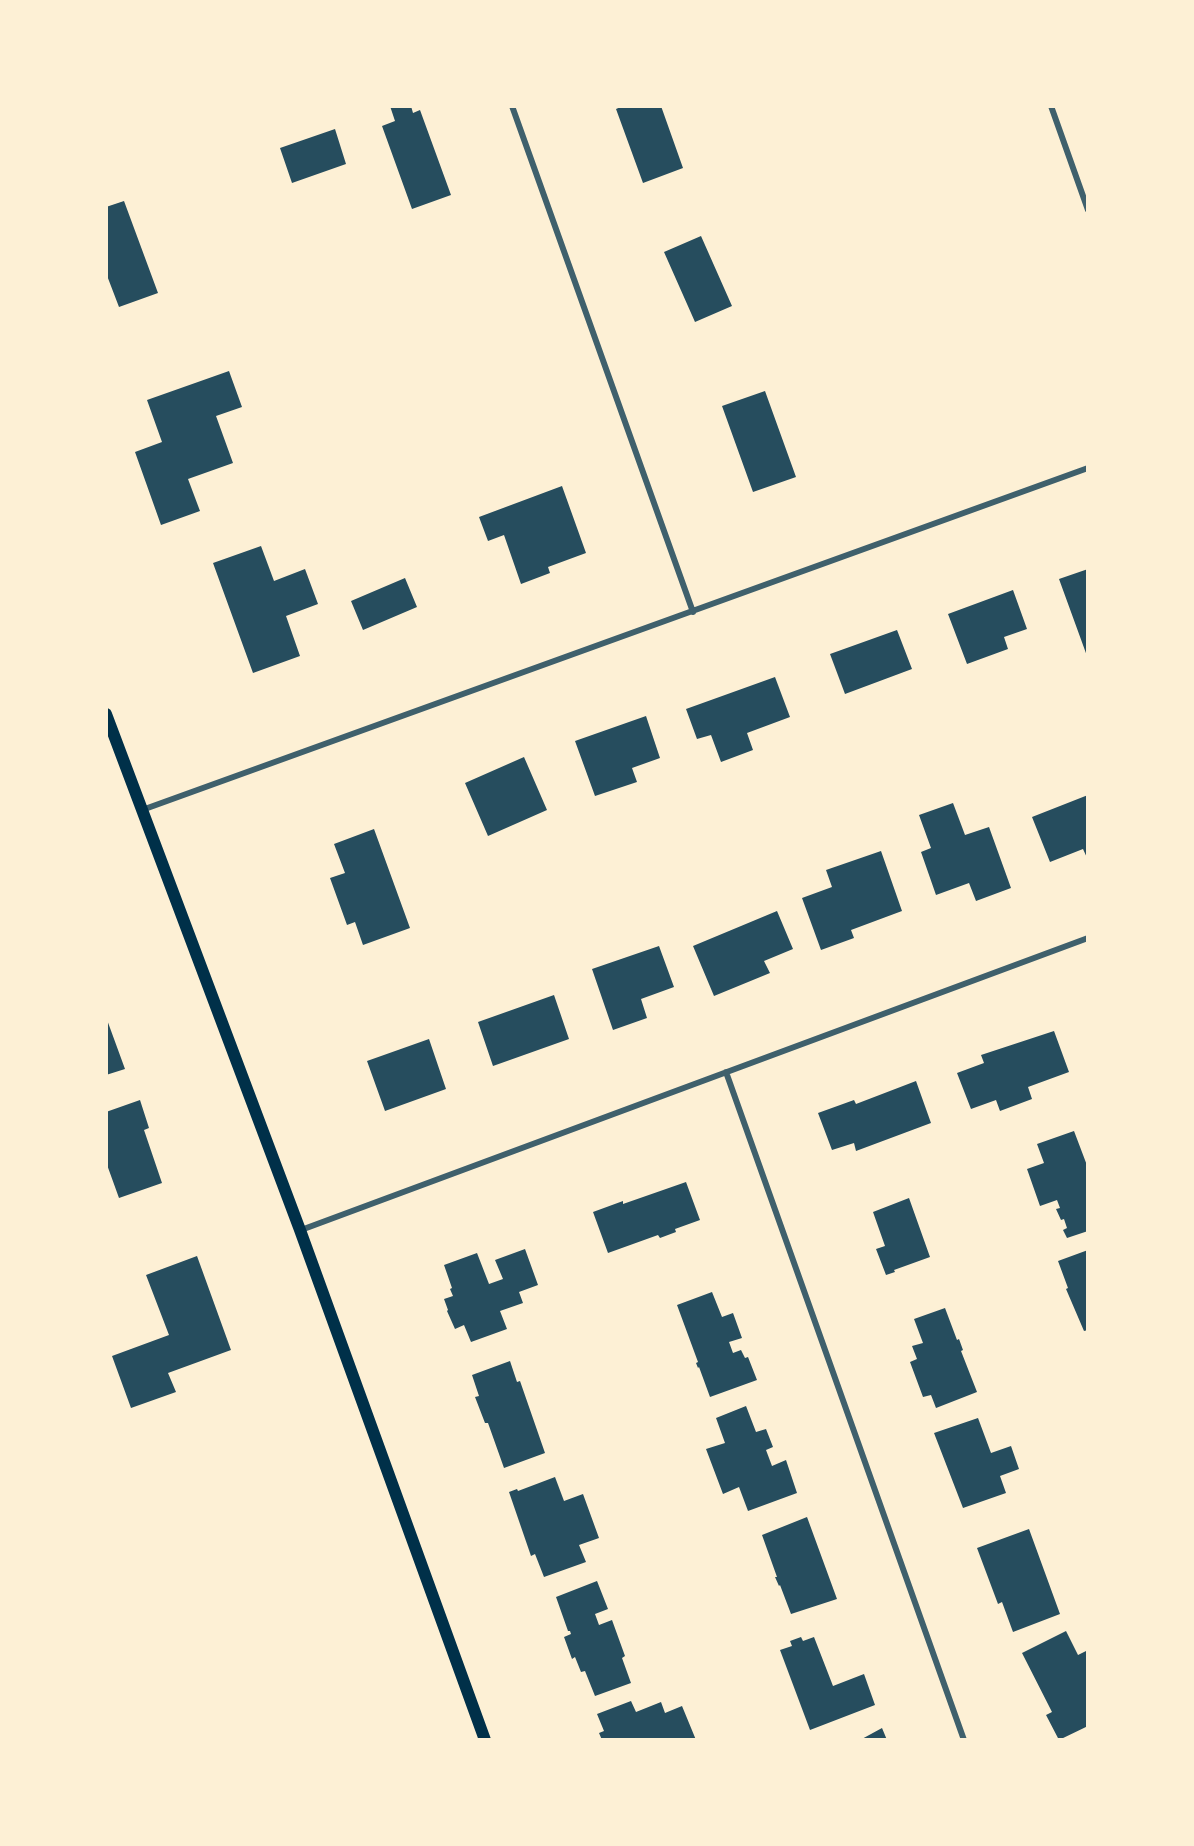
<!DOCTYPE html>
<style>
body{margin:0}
#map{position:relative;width:1194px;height:1846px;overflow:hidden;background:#fdf0d5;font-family:Mulish,sans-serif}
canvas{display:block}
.frame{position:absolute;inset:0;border:108px solid #fdf0d5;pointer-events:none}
</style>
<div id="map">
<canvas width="1194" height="1846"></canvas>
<div class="frame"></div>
</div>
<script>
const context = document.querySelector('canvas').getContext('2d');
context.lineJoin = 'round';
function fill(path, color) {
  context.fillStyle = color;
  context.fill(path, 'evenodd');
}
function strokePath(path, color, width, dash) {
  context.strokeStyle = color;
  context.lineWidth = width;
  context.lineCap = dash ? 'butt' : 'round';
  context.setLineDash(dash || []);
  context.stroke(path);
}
const building = new Path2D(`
 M390 106H411L413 113 420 110 451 195 412 209 382 126 395 121Z
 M623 106H661L683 168 643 183 616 109Z
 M335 129 346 164 292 183 280 148Z
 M124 201 158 293 119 307 106 273V207Z
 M701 236 732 306 695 322 664 252Z
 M229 371 242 407 216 416 233 463 188 479 200 511 161 525 135 452 162 442 147 400Z
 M765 391 796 477 753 492 722 406Z
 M562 486 586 553 548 567 550 573 521 584 504 535 488 541 479 517Z
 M261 546 274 581 305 569 318 604 286 616 300 656 253 673 213 563Z
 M1088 569V656H1087L1059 579Z
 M405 578 417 607 363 630 351 601Z
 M1013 590 1027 629 1004 637 1008 649 967 664 948 614Z
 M897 630 912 669 845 694 830 654Z
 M775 677 790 717 747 733 753 750 721 762 711 735 697 739 686 709Z
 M646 716 660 758 632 768 637 782 595 796 575 741Z
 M524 757 547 810 488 836 465 783Z
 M1088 795V860L1083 849 1050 862 1032 817Z
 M953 803 965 835 989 827 1011 888 976 901 969 883 936 895 921 852 931 848 919 815Z
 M374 829 410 928 363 945 355 922 347 925 330 878 345 873 334 844Z
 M881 851 902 911 851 930 854 938 821 950 802 898 832 887 826 870Z
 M777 911 793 949 764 961 770 973 714 996 693 946Z
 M659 946 674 987 641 999 647 1018 613 1030 592 969Z
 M554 995 569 1039 493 1066 478 1022Z
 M106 1017 125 1069 106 1075Z
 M1054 1031 1069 1072 1028 1087 1032 1099 1000 1111 996 1100 971 1109 957 1073 984 1063 981 1055Z
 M429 1039 446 1089 385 1111 367 1061Z
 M916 1081 931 1123 856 1151 854 1143 832 1150 818 1113 854 1100 856 1104Z
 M140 1100 149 1128 144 1130 162 1183 119 1198 106 1162V1112Z
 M1074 1131 1088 1168V1231L1067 1238 1063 1230 1067 1228 1064 1219 1061 1220 1056 1209 1060 1208 1057 1200 1040 1206 1027 1169 1044 1163 1037 1144Z
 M686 1182 700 1220 675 1229 676 1232 660 1238 658 1235 608 1253 593 1212 623 1201V1204Z
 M909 1198 930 1257 894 1270 895 1272 886 1275 876 1249 885 1246 873 1212Z
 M525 1249 538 1285 519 1292 523 1303 500 1311 507 1329 471 1342 464 1325 455 1329 447 1311 448 1310 444 1299 453 1296 450 1289 452 1288 444 1265 477 1253 489 1284 503 1279 495 1260Z
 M1088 1250V1330L1084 1331 1066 1289 1068 1288 1058 1261Z
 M197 1256 231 1350 168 1373 176 1392 131 1408 112 1356 169 1335 146 1275Z
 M712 1292 722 1317 733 1313 742 1338 729 1342 733 1353 741 1350 745 1358 748 1357 757 1380 710 1397 699 1367 698 1368 696 1363 698 1362 677 1305Z
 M945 1308 957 1340 959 1339 963 1350 961 1351 977 1392 936 1408 931 1395 923 1397 910 1362 917 1359 912 1346 923 1343 914 1319Z
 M510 1361 517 1382 520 1381 545 1453 504 1468 488 1423H485L475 1397 479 1396 472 1375Z
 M746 1406 756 1432 766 1429 773 1447 766 1450 772 1466 786 1460 797 1493 748 1511 739 1487 723 1494 706 1449 725 1443 716 1418Z
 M978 1418 991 1453 1011 1446 1019 1469 1000 1476 1006 1493 963 1508 934 1433Z
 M555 1477 564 1501 583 1494 599 1538 579 1545 586 1562 544 1577 535 1554 531 1556 509 1492 517 1489 518 1491Z
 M807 1517 837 1599 791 1614 780 1585 779 1586 775 1577H777L762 1535Z
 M1029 1529 1060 1614 1013 1632 1002 1602 998 1604 977 1548Z
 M597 1581 608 1609 595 1614 599 1625 612 1620 625 1656 622 1658 631 1683 595 1696 585 1671 581 1672 575 1657 572 1659 564 1637 571 1634 570 1631H568L556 1597Z
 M1066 1631 1078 1655 1088 1650V1726L1059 1740 1046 1715 1052 1712 1022 1653Z
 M801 1637 803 1641 814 1637 833 1686 864 1674 875 1705 810 1730 780 1650 792 1646 790 1641Z
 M631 1701 636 1712 661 1702 665 1713 682 1706 696 1740H602L599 1733 604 1731 597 1714Z
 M882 1728 887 1740H860Z`);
const minor = new Path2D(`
 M512 106 693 612
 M1051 106 1088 210
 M142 810 1088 468
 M726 1072 964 1740
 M301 1230 1088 938`);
const secondary = new Path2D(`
 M106 714 300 1230 485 1740`);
fill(building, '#264d5e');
strokePath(minor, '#3f606c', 6);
strokePath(secondary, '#003049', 12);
</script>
